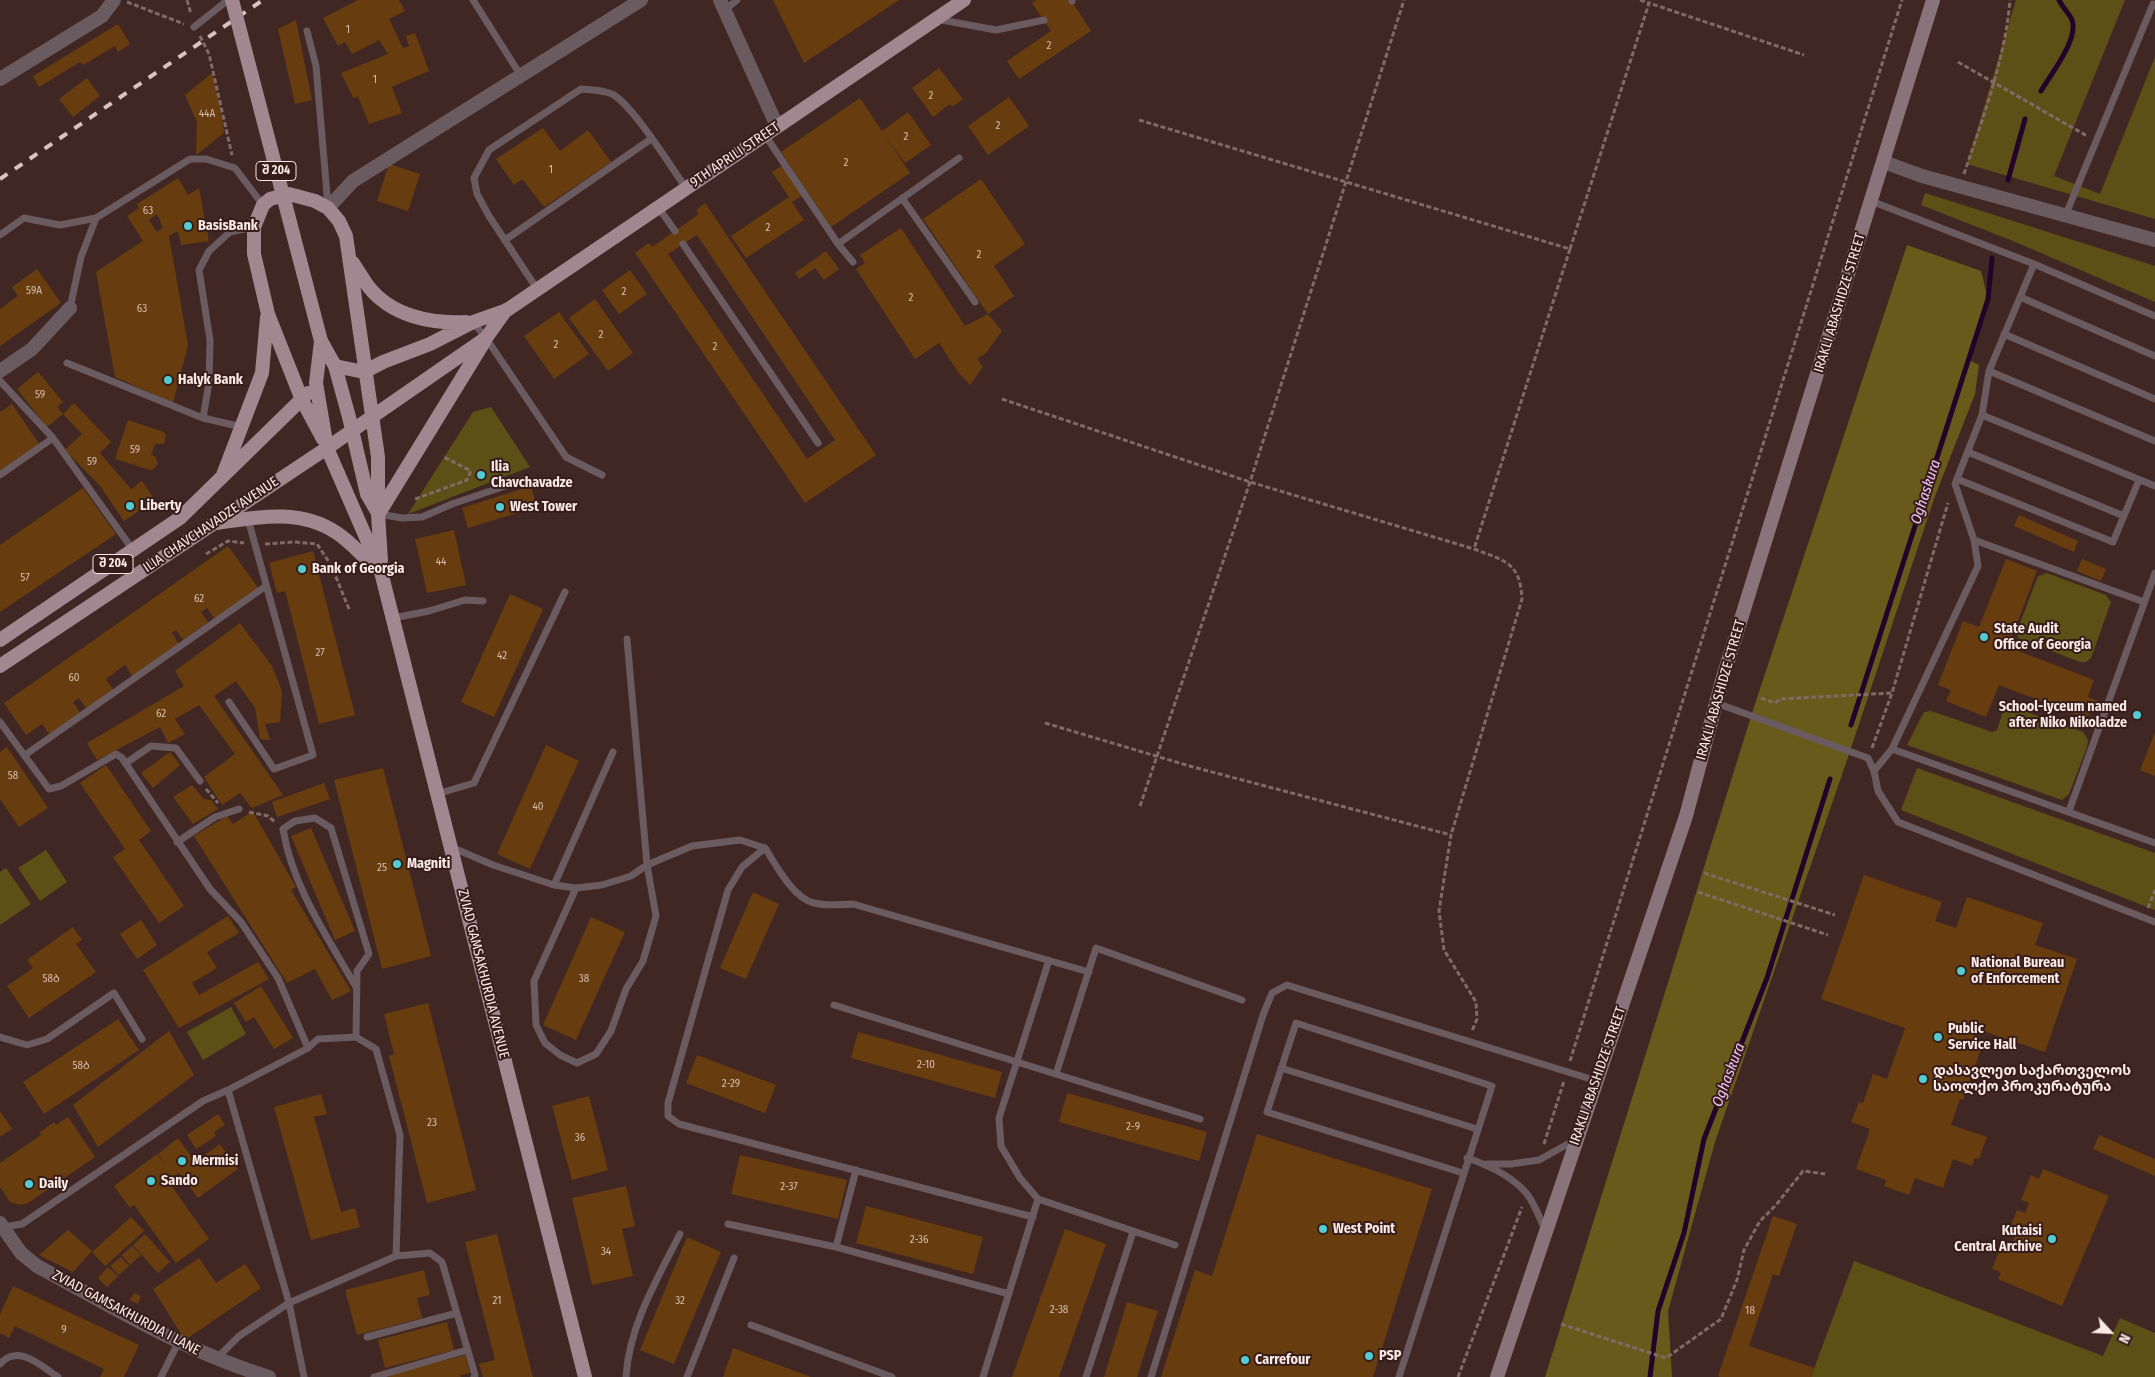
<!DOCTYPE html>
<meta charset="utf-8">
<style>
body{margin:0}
#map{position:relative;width:2155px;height:1377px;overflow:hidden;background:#412723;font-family:"Fira Sans Condensed",sans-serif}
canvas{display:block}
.north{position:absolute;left:2085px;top:1307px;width:50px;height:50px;-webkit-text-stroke:4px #361d19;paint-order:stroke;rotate:115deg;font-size:14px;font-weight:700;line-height:20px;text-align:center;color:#fae8e5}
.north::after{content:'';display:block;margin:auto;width:18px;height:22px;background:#fae8e5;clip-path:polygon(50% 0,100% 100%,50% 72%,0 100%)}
</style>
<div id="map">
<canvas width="2155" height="1377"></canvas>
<div class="north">N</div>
</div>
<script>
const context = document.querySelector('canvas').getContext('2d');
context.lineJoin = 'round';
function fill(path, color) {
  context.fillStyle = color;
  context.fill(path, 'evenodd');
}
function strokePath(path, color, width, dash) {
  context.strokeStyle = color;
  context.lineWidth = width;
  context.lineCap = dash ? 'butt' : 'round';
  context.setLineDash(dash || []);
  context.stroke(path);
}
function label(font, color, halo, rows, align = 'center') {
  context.font = font + ' "Fira Sans Condensed","Noto Sans Georgian",sans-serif';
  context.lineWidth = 4;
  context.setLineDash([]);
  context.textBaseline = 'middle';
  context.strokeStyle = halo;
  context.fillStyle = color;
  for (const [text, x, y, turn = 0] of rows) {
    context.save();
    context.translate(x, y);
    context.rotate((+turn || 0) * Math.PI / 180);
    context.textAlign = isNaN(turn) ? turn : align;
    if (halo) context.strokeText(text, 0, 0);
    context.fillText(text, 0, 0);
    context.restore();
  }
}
const green = new Path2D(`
 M2016 0H2125L2054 176 2100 194 2155 57V219L1967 164Z
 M1925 193 2155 266V302L2013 241 1921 205Z
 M491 407 530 467 408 514 473 412Z
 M2047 573 2106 595 2111 602 2091 658 2086 662H2080L2018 638 2017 631 2038 576Z
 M2007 707H2013L2083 732 2088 740 2087 747 2069 794 2062 800 1907 745 1924 712 1931 711 1992 732 1997 730 2003 711Z
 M1917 768 2155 853V910L1901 810Z
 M46 850 67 882 40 901 18 868Z
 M6 868 31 904 0 925V872Z
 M231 1007 246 1034 203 1060 187 1032Z
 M1854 1261 2103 1356 2120 1318 2155 1333V1377H1811Z`);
const forest = new Path2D(`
 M1907 245 1981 271 1988 299 1969 360 1979 365 1975 394 1935 496 1845 766 1715 1142 1668 1311 1672 1377H1545L1754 707Z`);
const stream = new Path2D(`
 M2041 91C2051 74 2079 39 2072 20 2069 13 2062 7 2059 0
 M2008 180 2025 119
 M1851 725 1988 299 1992 258
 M1650 1377 1658 1311 1684 1233 1704 1139 1767 978 1830 779`);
const building = new Path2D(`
 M358 0H399L405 11 389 19 403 48 409 46 406 36 415 33 429 71 392 87 402 113 369 124 358 97 353 98 341 73 388 54 379 40 352 54 345 42 338 46 323 18Z
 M773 0H899L804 63Z
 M1036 0H1071L1091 31 1019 79 1007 61 1051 31 1032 3Z
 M296 20 312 100 295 104 278 29Z
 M118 24 130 44 118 52 115 46 83 65 80 62 39 87 33 76Z
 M939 68 963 99 952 107 950 104 933 117 912 88Z
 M212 73 220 106 224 133 196 155 197 122 185 95Z
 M87 78 100 96 73 117 59 99Z
 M1009 97 1029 126 988 155 968 126Z
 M860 98 882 131 908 112 931 145 905 163 884 134 910 173 831 227 781 152Z
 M543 128 560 151 588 130 611 162 544 207 522 179 514 185 496 159Z
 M389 164 420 174 408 211 377 201Z
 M783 165 803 195 792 202 804 220 746 258 731 236 789 197 772 172Z
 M178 178 188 195 199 188 209 241 181 245 178 231 169 236 188 345 173 403 115 377 96 272 143 241 127 216 139 208 137 204ZM157 214 163 228 157 232 149 220Z
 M981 179 1025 244 994 266 1014 296 988 314 923 219Z
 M705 203 876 455 805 503 635 253 649 243 652 247 699 214 696 210ZM697 235 835 440 807 459 668 254Z
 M901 228 965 326 988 314 1002 331 986 353 977 359 983 367 970 385 958 372 939 343 915 359 856 269 865 263 860 255Z
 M826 251 839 269 824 280 815 268 799 279 795 273Z
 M37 269 61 303 0 346V309L18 296 12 287Z
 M630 270 647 294 619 314 602 290Z
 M595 299 633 353 608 371 569 318Z
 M559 312 589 354 554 379 524 336Z
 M38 372 63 402 57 407 63 414 47 427 17 389Z
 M74 403 111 442 100 453 131 489 142 481 155 500 124 521 100 486 65 450 82 434 63 414Z
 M12 404 40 445 0 473V412Z
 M128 420 164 432 166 435 164 444H155L151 455 155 456 158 463 154 469 150 470 115 459Z
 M531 486 537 507 468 528 462 508Z
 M83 488 116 534 0 612V545Z
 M2019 515 2078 541 2074 552 2014 526Z
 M454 530 466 585 427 593 415 539Z
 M228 546 259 589 215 619 207 608 201 612 208 622 183 640 176 630 172 633 179 644 133 677 125 665 106 679 114 691 87 710 79 698 73 702 80 713 50 735 42 724 26 735 4 703Z
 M313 551 355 715 319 724 285 591 277 593 269 563Z
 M2006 559 2037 571 2008 647 2094 680 2088 697 2099 701 2096 709 2091 707 2088 716 2081 713 2080 716 1999 685 1986 717 1946 701 1951 690 1938 685 1963 621 1979 627Z
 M2082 559 2106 569 2101 581 2077 571Z
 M510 594 543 609 494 717 461 702Z
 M240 623 272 666 282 691 280 722 265 724 270 740 260 739 255 708 236 681 214 696 283 795 252 808 240 793 222 805 204 777 235 754 199 705 175 719 185 734 168 743 160 727 97 760 87 743 184 686 175 671Z
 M2155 732V776L2140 770Z
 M546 745 579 761 530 869 497 854Z
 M7 747 48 808 19 827 0 799V752Z
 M170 752 180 765 153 788 141 773Z
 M106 765 151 831 139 840 184 906 159 923 113 857 125 849 80 783Z
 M383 768 431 956 382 969 334 780Z
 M324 783 330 799 277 817 272 802Z
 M192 785 204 799 211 800 218 809 193 824 173 797Z
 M250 813 255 815 296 887 291 890 351 991 332 1000 315 969 287 983 194 836 227 816 233 824Z
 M311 828 355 931 335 940 291 836Z
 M1864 875 1942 902 1935 921 1956 928 1967 897 2043 923 2035 945 2077 959 2045 1052 1977 1029 1971 1046 1981 1049 1963 1100 1960 1099 1951 1125 1987 1137 1979 1159 1975 1158 1972 1166 1953 1159 1943 1188 1915 1178 1909 1195 1884 1186 1886 1180 1856 1169 1870 1129 1851 1122 1859 1102 1863 1103 1873 1074 1887 1079 1905 1028 1821 999Z
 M753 892 779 904 746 979 720 968Z
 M228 916 239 933 207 952 217 968 192 983 199 995 258 962 269 979 179 1028 143 970Z
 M591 917 625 932 576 1040 543 1025Z
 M141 920 157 945 137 959 120 934Z
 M73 927 82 940 76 944 96 972 29 1018 7 986 33 968 27 960Z
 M261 986 293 1038 274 1049 254 1017 246 1022 234 1003Z
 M428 1003 476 1190 427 1203 389 1056 394 1054 384 1014Z
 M118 1019 139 1050 44 1114 23 1082Z
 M169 1031 194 1075 98 1147 73 1105Z
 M858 1032 1002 1072 995 1098 851 1058Z
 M697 1055 776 1085 765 1113 686 1083Z
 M1067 1093 1207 1132 1199 1161 1059 1122Z
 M321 1094 327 1114 314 1117 341 1212 355 1208 360 1227 311 1240 274 1107Z
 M589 1096 608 1170 572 1180 552 1106Z
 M0 1111 12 1129 0 1137Z
 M218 1114 225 1125 214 1132 216 1136 196 1149 187 1135Z
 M68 1117 95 1157 28 1203 21 1205 10 1202 0 1187V1163L41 1135 39 1133 54 1122 56 1125Z
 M1257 1134 1432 1189 1373 1377H1161L1195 1270 1212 1276Z
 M2099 1135 2155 1159V1176L2093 1149Z
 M178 1138 195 1162 220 1144 238 1169 198 1198 179 1173 168 1181 209 1239 176 1263 134 1205 130 1208 114 1186 157 1154 166 1165 158 1154Z
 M740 1155 847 1180 838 1219 731 1194Z
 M2043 1169 2109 1196 2062 1306 1998 1279 2001 1272 1992 1269 2003 1242 2011 1246 2015 1236 2008 1233 2017 1210 2025 1213 2029 1203 2021 1200 2031 1175 2039 1179Z
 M626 1186 635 1226 622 1229 633 1276 592 1285 572 1198Z
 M866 1206 983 1237 973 1274 856 1243Z
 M1773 1216 1797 1224 1779 1276 1773 1274 1749 1346 1814 1368 1811 1377H1720L1718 1376Z
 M131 1217 144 1231 105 1266 92 1252Z
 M1065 1229 1106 1244 1059 1377H1012Z
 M68 1230 92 1251 73 1272 39 1255Z
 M145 1234 170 1262 158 1273 133 1245Z
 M497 1234 533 1377H483L479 1364 495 1360 465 1242Z
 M687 1237 721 1252 674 1364 640 1350Z
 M132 1246 141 1255 130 1265 122 1255Z
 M121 1257 129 1266 119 1275 110 1266Z
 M199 1258 216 1283 245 1264 261 1288 185 1340 153 1289Z
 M108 1267 118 1276 107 1287 98 1278Z
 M424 1270 430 1295 417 1298 422 1318 357 1335 345 1290Z
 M13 1286 139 1345 124 1377H100L104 1369 15 1326 9 1338 0 1333V1314Z
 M134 1293 141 1296 138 1304 130 1300Z
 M1127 1302 1158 1311 1137 1377H1104Z
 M447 1322 454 1350 385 1368 378 1340Z
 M733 1348 811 1377H723Z
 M465 1355 470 1373 460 1375 461 1377H389V1375Z`);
const path = new Path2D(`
 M187 0 191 14
 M1640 0 1649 3
 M127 2 184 24
 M200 36 209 54 232 155
 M1958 62 2087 136
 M1139 120 1570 249 1474 549
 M1964 174C1983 117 2005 60 2010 0
 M1570 249 1649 3 1804 55
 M1002 399 1250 482 1474 549C1505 561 1520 562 1522 599L1451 835
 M415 499 467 480 471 471 442 456
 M265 544 294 542 317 544 331 565 349 609
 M206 554 228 541 244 543
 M1761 698 1775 703 1780 699 1892 693
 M1045 723 1193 767 1451 835 1439 911 1444 950 1476 1002 1477 1019 1472 1031
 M1872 748 1892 693 1948 503
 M206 789 218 803
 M1140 806 1250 482 1404 0
 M249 812 268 816 275 822
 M1704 873 1835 915
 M1698 892 1828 935
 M2148 908 2155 890
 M1570 1061 1902 0
 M1544 1144 1564 1081
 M1561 1324 1666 1358 1721 1319 1737 1280 1744 1250 1760 1221 1776 1205 1803 1171 1825 1174
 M1458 1377 1522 1207`);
const service = new Path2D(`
 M473 0 521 76
 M1072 1V0
 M725 10 737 0
 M936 19 996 30 1044 20
 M194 27 228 0
 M307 31 316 66 328 206
 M765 135 838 244 853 262
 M902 198 975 302
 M1871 201 2034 264 2155 316
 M658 207 675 231
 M2066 214 2153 4
 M0 235 24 218 60 225 96 218
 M505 240 651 139
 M683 244 818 443
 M838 244 959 158
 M2034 264 1989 371 1982 415 1955 484 1974 540 1978 566 1892 749 1874 771 1878 791 1898 822 2155 922
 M537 289 489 216 477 194 474 178 489 150 581 89C591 90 602 90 612 94 632 104 671 167 686 188
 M2020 297 2155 356
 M70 308 81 257 96 218 190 159H206L235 168 263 205
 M473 322 486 338 566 457 602 475
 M2004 334 2155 399
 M67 363 203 418 242 427
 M1989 371 2155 441
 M0 381 53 438
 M1982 415 2155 486
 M203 418 209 383 210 340 199 270 209 251 230 232 254 227
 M1968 452 2124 516
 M0 475 53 438 133 550
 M1957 479 2113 542 2139 480
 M379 514 402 518 422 517 452 504 526 479
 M1974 540 2144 602
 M393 618 429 611 465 600 483 601
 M229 702 274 769 313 755 248 519
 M1716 703 1868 758 1874 771
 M0 722 49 789 61 786 116 754 122 758 210 889 241 922 278 978 308 1048
 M1892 749 2155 843
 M25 755 266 586
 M126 763 151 746 176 748 200 781
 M437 794 474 783 565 592
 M2069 811 2155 573
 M177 842 215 817 239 809
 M451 847 493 865 554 885 576 888 602 885 631 876 647 865 692 846 740 840 765 848C776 865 793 898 814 903 826 906 840 905 853 904L1089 972
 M765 848 742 867 728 890 668 1103V1116L679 1124 1033 1217
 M554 885 613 752
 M576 888 534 981 536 1025 545 1043 560 1055 577 1063 596 1054 611 1031 626 989 643 961 656 916 647 865 627 639
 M834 1005 1200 1119
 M0 1037 27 1045 47 1039 114 993 142 1039
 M356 1037 357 971 369 954 331 828 315 818 295 821 283 829C292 886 328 938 356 987
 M1281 1068 1477 1129
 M1056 1074 1096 948 1242 1000
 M228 1090 289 1303 304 1377
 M1467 1158C1488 1165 1513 1177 1527 1194 1535 1204 1540 1219 1545 1230
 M1486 1164H1511L1539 1160 1575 1140
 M1038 1199 1175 1245
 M728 1224 836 1247 1009 1294
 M2 1229 4 1227 22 1224 203 1101 228 1090 308 1048 318 1039 356 1037 376 1049 400 1135 396 1256
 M836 1247 856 1170
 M751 1325 892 1377
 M367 1337 457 1313
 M216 1359 239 1336 289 1303 396 1256 430 1253 442 1262 475 1375 474 1377
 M0 1364C18 1343 41 1366 58 1377
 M161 1377 178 1343
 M374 1377 467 1350
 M626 1377C629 1326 657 1279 680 1234
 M687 1377 734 1258
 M983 1377 1038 1199 1020 1178 1001 1146 999 1118 1049 960
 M1086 1377 1133 1232
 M1151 1377 1263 1015 1272 993 1287 985 1597 1081
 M1399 1377 1492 1086 1296 1023 1267 1112 1463 1173`);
const minor = new Path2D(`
 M720 0 777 126
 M0 79 102 16 114 0
 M1884 162 1922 176 2155 240
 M328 208 353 181 641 0
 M0 371 32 349 70 308`);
const tertiary = new Path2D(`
 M0 1223 21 1253 37 1266C113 1307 186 1352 269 1377`);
const secondary = new Path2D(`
 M1497 1377 1686 816 1723 677 1933 0`);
const primary = new Path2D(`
 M353 263C358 271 363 279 368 286 391 316 431 324 466 322
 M321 341 316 383 327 448 381 572 585 1377
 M321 341 335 366 349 417 367 494 378 513
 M335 366 364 372 383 362 430 344 473 322 507 310 964 0
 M323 439 302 400 268 314 254 254V227L263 205 270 199 289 194 315 201 328 208 339 221 346 236 378 457V514L381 561
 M223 475 262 373 267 317
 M379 513 484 342
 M217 523C257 517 300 508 337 533 352 543 364 558 378 569
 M0 640 180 518 308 393
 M0 666 327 448 486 338 506 310`);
const rail = new Path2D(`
 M0 179 263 0`);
const primaryBridge = new Path2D(`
 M232 0 321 341`);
const markers = [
 [188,226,5,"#52ccd0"],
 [168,380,5,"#52ccd0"],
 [481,475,5,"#52ccd0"],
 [130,506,5,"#52ccd0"],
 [500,507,5,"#52ccd0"],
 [302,569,5,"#52ccd0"],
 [1984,637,5,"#52ccd0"],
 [2137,715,5,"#52ccd0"],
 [397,864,5,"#52ccd0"],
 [1961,971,5,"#52ccd0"],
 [1938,1037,5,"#52ccd0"],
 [1923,1079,5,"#52ccd0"],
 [182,1161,5,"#52ccd0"],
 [151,1181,5,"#52ccd0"],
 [29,1184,5,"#52ccd0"],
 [1323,1229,5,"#52ccd0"],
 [2052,1239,5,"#52ccd0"],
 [1369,1356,5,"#52ccd0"],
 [1245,1360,5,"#52ccd0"]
];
const numberNames = [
 ["1",348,30],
 ["2",1049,46],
 ["1",375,80],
 ["2",931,96],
 ["44A",207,114],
 ["2",998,126],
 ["2",906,137],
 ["2",846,163],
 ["1",551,170],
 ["63",148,211],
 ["2",768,228],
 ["2",979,255],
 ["59A",34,291],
 ["2",624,292],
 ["2",911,298],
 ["63",142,309],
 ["2",601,335],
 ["2",556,345],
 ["2",715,347],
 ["59",40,395],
 ["59",135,450],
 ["59",92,462],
 ["44",441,562],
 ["57",25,578],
 ["62",199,599],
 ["27",320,653],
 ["42",502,656],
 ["60",74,678],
 ["62",161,714],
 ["58",13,776],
 ["40",538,807],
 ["25",382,868],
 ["58ბ",51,979],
 ["38",584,979],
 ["2-10",926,1065],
 ["58ბ",81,1066],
 ["2-29",731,1084],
 ["23",432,1123],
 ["2-9",1133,1127],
 ["36",580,1138],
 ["2-37",789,1187],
 ["2-36",919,1240],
 ["34",606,1252],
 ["21",497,1301],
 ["32",680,1301],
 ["2-38",1059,1310],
 ["18",1750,1311],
 ["9",64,1330]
];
const shields = [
 [276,171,40],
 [113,564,40]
];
const shieldNames = [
 ["შ 204",276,171],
 ["შ 204",113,564]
];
const streetNames = [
 ["9TH APRILI STREET",735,155,-34],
 ["IRAKLI ABASHIDZE STREET",1840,303,-73],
 ["ILIA CHAVCHAVADZE AVENUE",211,525,-34],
 ["IRAKLI ABASHIDZE STREET",1721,690,-74],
 ["ZVIAD GAMSAKHURDIA AVENUE",483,974,76],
 ["IRAKLI ABASHIDZE STREET",1598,1076,-71],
 ["ZVIAD GAMSAKHURDIA I LANE",126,1313,28]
];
const poiNames = [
 ["BasisBank",198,226],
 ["Halyk Bank",178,380],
 ["Ilia",491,467],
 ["Chavchavadze",491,483],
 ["Liberty",140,506],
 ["West Tower",510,507],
 ["Bank of Georgia",312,569],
 ["State Audit",1994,629],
 ["Office of Georgia",1994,645],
 ["School-lyceum named",2127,707,"right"],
 ["after Niko Nikoladze",2127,723,"right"],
 ["Magniti",407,864],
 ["National Bureau",1971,963],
 ["of Enforcement",1971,979],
 ["Public",1948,1029],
 ["Service Hall",1948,1045],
 ["დასავლეთ საქართველოს",1933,1071],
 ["საოლქო პროკურატურა",1933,1087],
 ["Mermisi",192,1161],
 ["Sando",161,1181],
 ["Daily",39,1184],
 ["West Point",1333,1229],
 ["Kutaisi",2042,1231,"right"],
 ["Central Archive",2042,1247,"right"],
 ["PSP",1379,1356],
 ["Carrefour",1255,1360]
];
const waterNames = [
 ["Oghaskura",1926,492,-72],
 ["Oghaskura",1729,1075,-69]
];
fill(green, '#5d5017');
fill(forest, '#685a1b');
strokePath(stream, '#24032a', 5);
fill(building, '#673d10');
strokePath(path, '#816a66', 3, [5, 2.5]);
strokePath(service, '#695b60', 7);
strokePath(minor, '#695b60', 14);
strokePath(tertiary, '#695b60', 14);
strokePath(secondary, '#89747b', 14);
strokePath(primary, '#a28790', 14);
strokePath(rail, '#d7c4c1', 4, [9, 9]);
strokePath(primaryBridge, '#a28790', 14);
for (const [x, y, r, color] of markers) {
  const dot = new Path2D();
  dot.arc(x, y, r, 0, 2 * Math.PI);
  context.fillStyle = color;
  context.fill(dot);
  strokePath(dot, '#361d19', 2);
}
label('11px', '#d5bdb0', null, numberNames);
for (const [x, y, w] of shields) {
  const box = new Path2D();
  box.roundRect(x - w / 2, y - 9.5, w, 19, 4);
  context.fillStyle = '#361d19';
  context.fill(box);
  strokePath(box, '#fae8e5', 1);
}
label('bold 12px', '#fae8e5', null, shieldNames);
label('14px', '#fae8e5', '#361d19', streetNames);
label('bold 14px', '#fae8e5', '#361d19', poiNames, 'left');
label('italic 15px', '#f1c2f9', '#361d19', waterNames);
</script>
